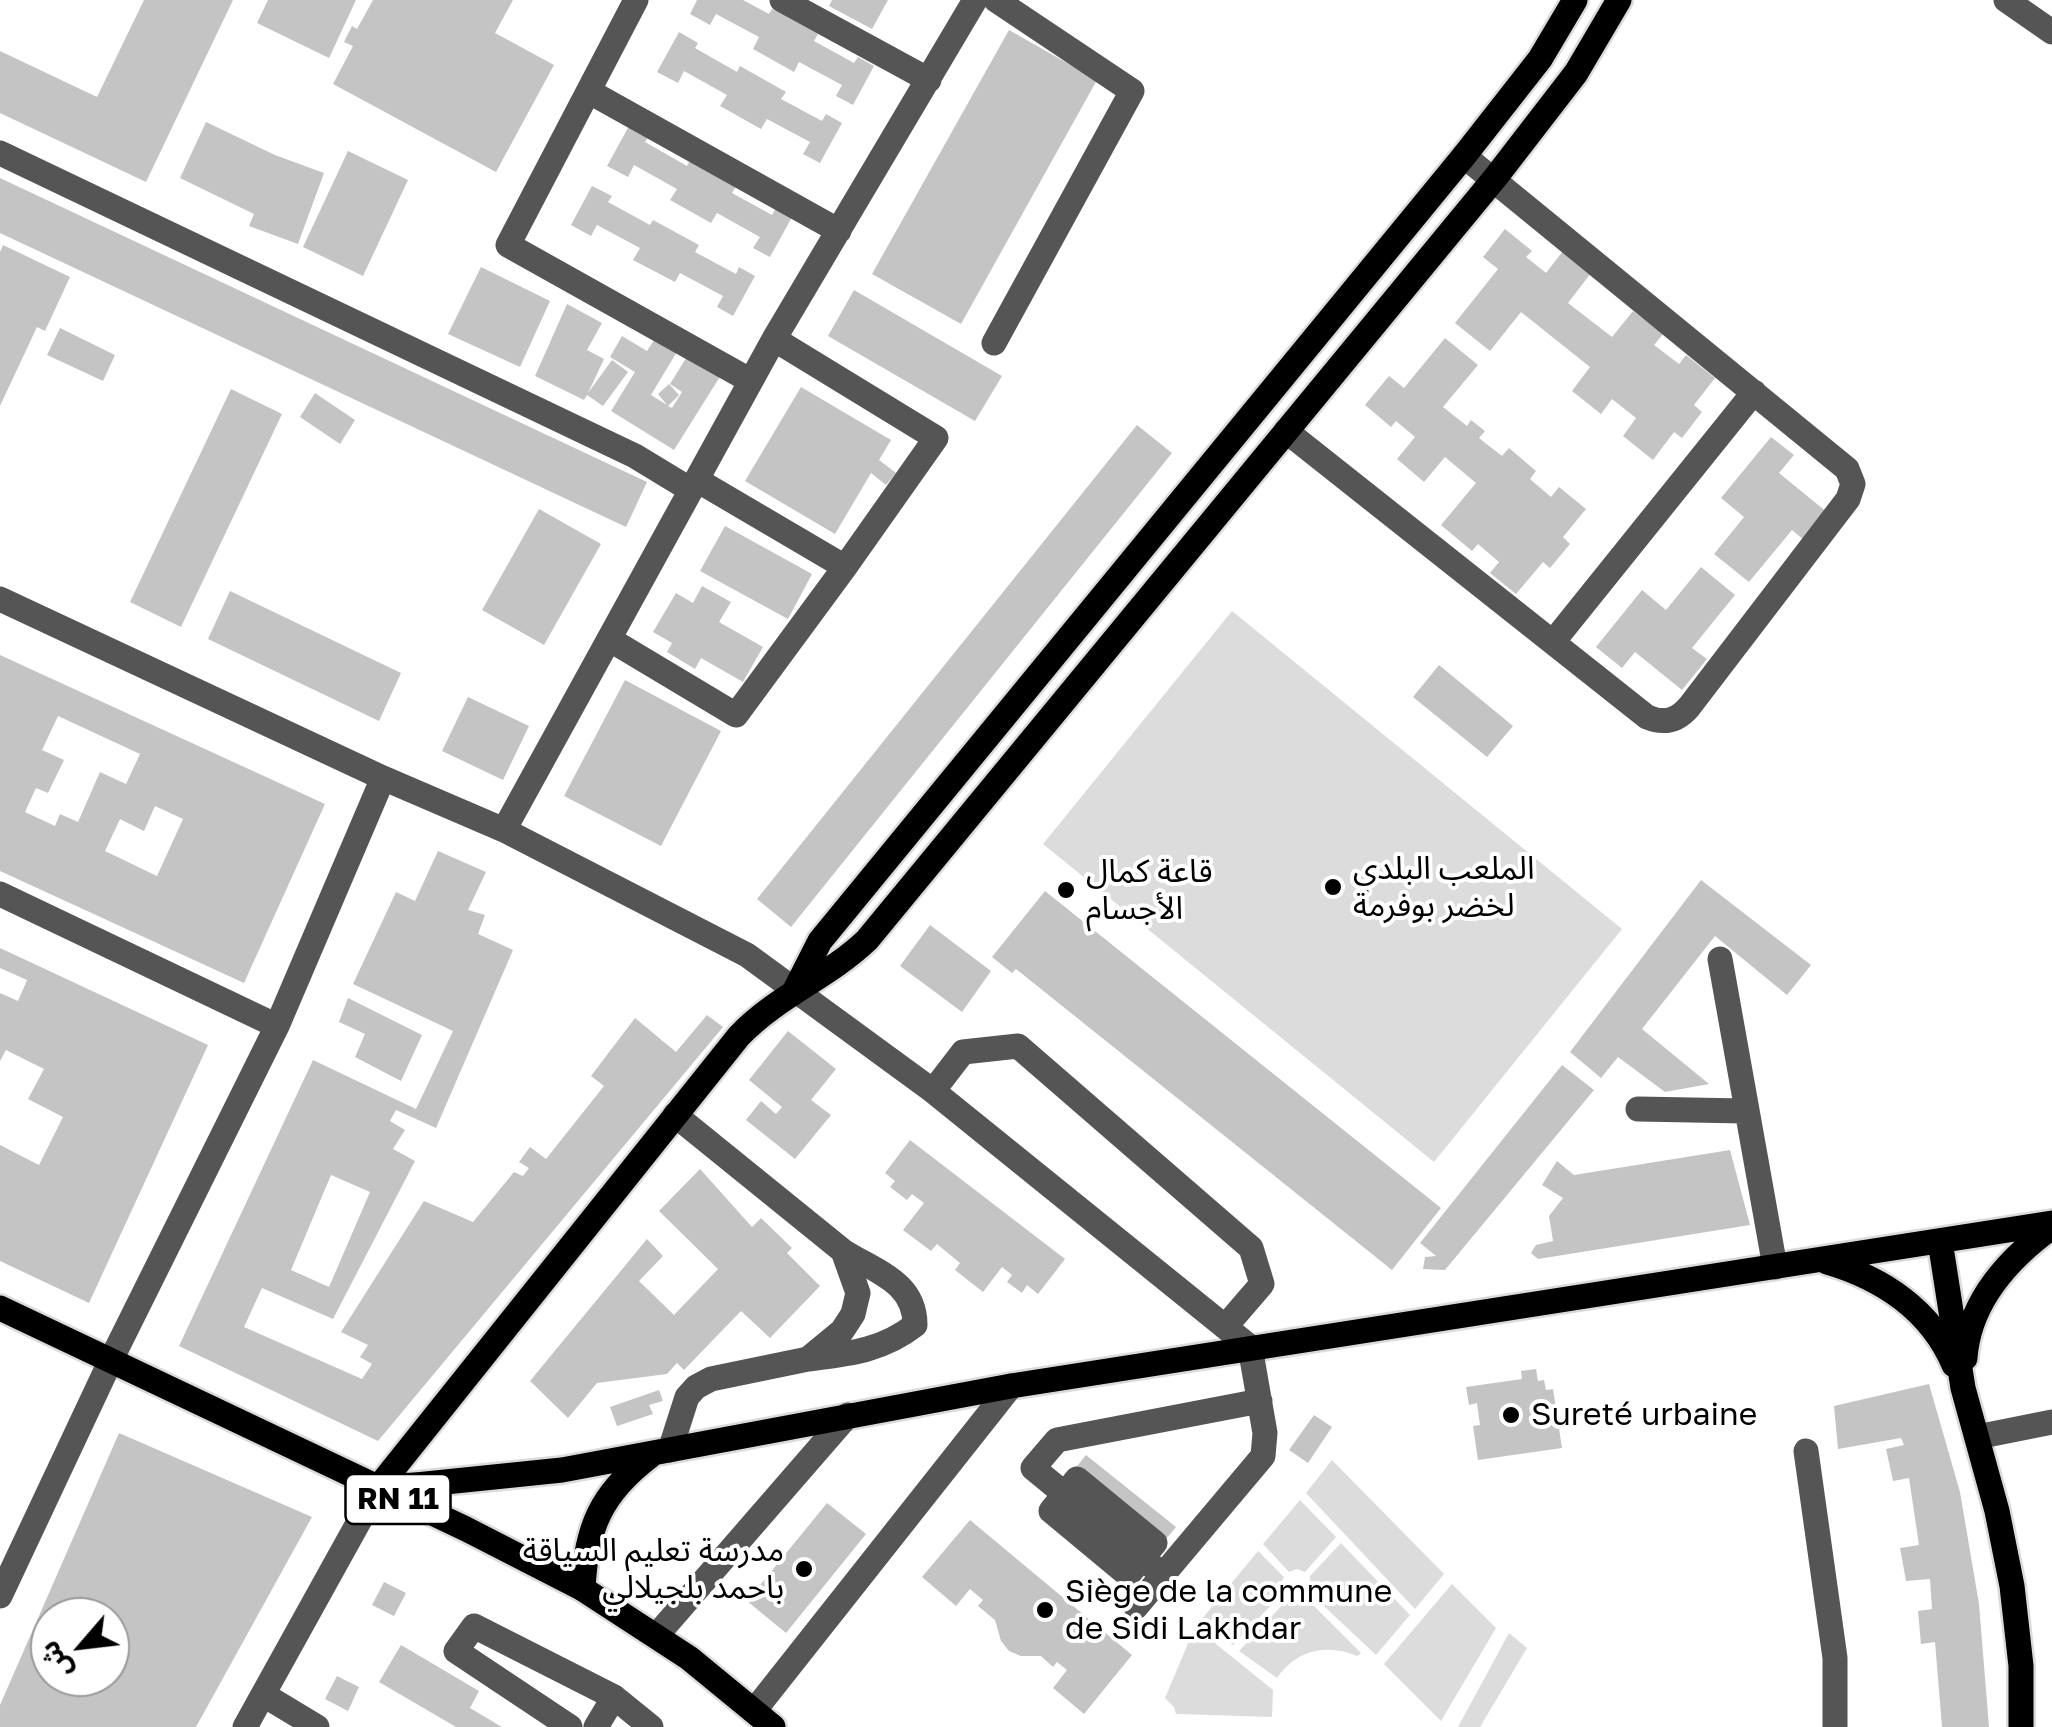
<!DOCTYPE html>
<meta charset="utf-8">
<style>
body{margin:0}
#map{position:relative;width:2052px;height:1727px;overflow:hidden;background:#fff;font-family:"Golos Text","Noto Sans Arabic",sans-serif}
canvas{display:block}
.north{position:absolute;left:30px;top:1597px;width:100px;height:100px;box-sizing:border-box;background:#fff;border:2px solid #999;border-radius:50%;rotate:242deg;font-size:28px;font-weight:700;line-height:40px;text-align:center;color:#000}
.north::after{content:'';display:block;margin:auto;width:35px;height:45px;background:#000;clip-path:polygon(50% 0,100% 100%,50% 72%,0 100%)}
</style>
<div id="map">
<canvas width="2052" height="1727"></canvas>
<div class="north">ش</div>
</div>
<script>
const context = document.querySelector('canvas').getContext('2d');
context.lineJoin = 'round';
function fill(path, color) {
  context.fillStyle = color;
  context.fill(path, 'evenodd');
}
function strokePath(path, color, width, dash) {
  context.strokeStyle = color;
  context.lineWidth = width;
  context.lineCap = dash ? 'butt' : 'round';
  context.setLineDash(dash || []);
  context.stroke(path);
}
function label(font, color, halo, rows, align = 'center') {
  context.font = font + ' "Golos Text","Noto Sans Arabic",sans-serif';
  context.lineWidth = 8;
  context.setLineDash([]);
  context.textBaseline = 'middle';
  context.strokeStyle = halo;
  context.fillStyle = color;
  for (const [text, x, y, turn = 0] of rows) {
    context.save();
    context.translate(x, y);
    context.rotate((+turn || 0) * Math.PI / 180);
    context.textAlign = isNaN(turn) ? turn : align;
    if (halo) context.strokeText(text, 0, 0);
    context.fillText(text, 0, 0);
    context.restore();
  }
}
const green = new Path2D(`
 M1232 611 1622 929 1434 1162 1043 844Z
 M1332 1460 1444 1574 1415 1609 1306 1493Z
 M1300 1500 1336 1537 1305 1572 1297 1569 1289 1572 1263 1544Z
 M1341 1543 1410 1615 1376 1655 1311 1594 1310 1576Z
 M1258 1551 1284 1577 1280 1585 1282 1594 1233 1645 1201 1620Z
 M1452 1584 1496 1628 1441 1721 1384 1664Z
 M1307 1599 1361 1653 1357 1656C1326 1643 1296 1650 1277 1678L1239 1651 1287 1600 1297 1603Z
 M1195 1627 1273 1690 1272 1717 1176 1714 1174 1707 1165 1698Z
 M1509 1633 1527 1648 1480 1727H1458Z`);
const building = new Path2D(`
 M144 0H233L146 182 0 113V51L97 97Z
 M268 0H356L329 58 257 23Z
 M373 0H513L495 33 554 65 496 172 333 84 353 46 344 42 352 26 357 29Z
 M697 0H743L769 14 772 9 818 34 814 41 854 63 858 57 874 66 853 105 836 96 842 85 799 62 794 72 753 49 759 37 716 14 710 25 690 14Z
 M832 0H888L872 29 829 6Z
 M1009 30 1097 80 961 324 872 274Z
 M679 32 698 43 695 48 737 72 740 66 786 92 781 99 822 121 826 114 842 123 820 163 803 154 810 142 767 119 761 129 720 106 727 95 684 71 678 83 657 72Z
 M206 122 275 155 324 173 298 244 249 226 254 214 180 178Z
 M629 126 648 137 645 142 687 166 690 160 736 186 732 193 772 215 776 208 792 217 770 257 753 248 760 237 717 213 711 223 670 200 677 189 634 165 628 177 607 166Z
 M348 151 408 180 363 276 303 247Z
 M0 178 647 482 626 527 0 233Z
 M592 186 612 196 608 202 650 225 653 220 699 245 695 252 736 274 739 267 755 276 733 316 717 307 723 296 680 273 675 282 633 260 640 248 597 225 591 236 571 225Z
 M1505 229 1532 251 1526 257 1546 273 1563 251 1591 273 1568 303 1612 337 1633 311 1663 334 1654 345 1679 364 1686 355 1715 378 1694 405 1702 412 1682 438 1674 432 1653 460 1623 436 1636 418 1612 399 1601 414 1572 391 1590 367 1521 312 1490 351 1455 323 1498 269 1483 257Z
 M3 245 70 277 45 331 37 327 0 406V252Z
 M481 267 550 301 520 367 448 334Z
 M854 290 1002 376 975 421 828 336Z
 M567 304 602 323 587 350 604 359 588 393 612 360 628 372 603 406 587 395 584 400 535 376Z
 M60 328 115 355 103 381 47 355Z
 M622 336 647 351 656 337 678 350 651 395 667 405 658 394 669 384 679 395 668 406 672 408 682 392 670 384 688 355 721 375 674 450 611 411 635 372 610 357Z
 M1445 338 1478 365 1443 407 1467 426 1471 420 1485 431 1479 438 1502 456 1509 448 1536 471 1530 479 1551 497 1559 487 1586 509 1563 537 1570 544 1550 568 1543 562 1516 594 1490 573 1499 562 1478 544 1472 551 1441 525 1476 483 1445 457 1424 482 1397 459 1415 437 1396 421 1391 427 1365 405 1389 376 1404 388Z
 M801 387 891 440 879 460 896 473 886 485 871 473 835 534 745 481Z
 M231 389 282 414 181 627 130 602Z
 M315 393 355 420 340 444 300 417Z
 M1137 425 1172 453 791 927 757 899Z
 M1771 437 1794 455 1779 473 1828 513 1805 541 1792 530 1749 582 1714 554 1744 517 1721 498Z
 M539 509 601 544 544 645 482 610Z
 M725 526 812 574 788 619 700 571Z
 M1701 567 1735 595 1692 648 1707 659 1682 690 1635 652 1622 668 1596 647 1642 590 1666 610Z
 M702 586 731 602 719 622 763 647 743 682 701 658 695 669 667 652 672 643 653 632 676 593 693 603Z
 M230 591 401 673 379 721 208 639Z
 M0 655 325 804 244 983 0 871ZM58 716 140 754 126 784 100 772 78 822 60 814 55 826 25 812 36 788 48 793 64 760 42 750ZM155 806 183 819 157 876 105 851 120 819 144 831Z
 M1439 665 1513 726 1487 757 1413 697Z
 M625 680 721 731 661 846 564 796Z
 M468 697 529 726 503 780 442 751Z
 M438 851 486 872 468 910 485 915 478 934 513 950 436 1128 396 1110 390 1121 405 1130 393 1149 415 1161 333 1319 262 1288 244 1327 362 1379 372 1364 360 1357 368 1345 341 1332 424 1201 473 1222 514 1172 523 1176 529 1168 519 1162 530 1147 546 1159 604 1086 591 1076 635 1018 676 1052 707 1015 723 1027 378 1441 179 1346 313 1060 416 1109 453 1031 353 984 396 892 415 901ZM331 1175 370 1192 329 1287 291 1270Z
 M1701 880 1811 965 1787 995 1715 936 1642 1029 1709 1084 1665 1092 1618 1057 1601 1078 1570 1052Z
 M1045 891 1441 1208 1392 1270 1016 969 1012 973 992 957Z
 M930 925 991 971 962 1012 900 966Z
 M0 948 208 1045 89 1303 0 1261V1145L39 1165 63 1117 28 1099 44 1069 6 1050 0 1061V993L18 1001 27 980 0 968Z
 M348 998 422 1035 401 1081 355 1057 365 1034 339 1022Z
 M788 1031 836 1069 811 1100 831 1115 795 1159 746 1120 761 1101 776 1114 782 1107 749 1080Z
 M1562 1065 1594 1090 1445 1270 1423 1269 1425 1257 1436 1256 1420 1243Z
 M910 1140 1065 1259 1038 1294 1027 1285 1022 1293 1007 1282 1012 1275 1002 1267 983 1292 955 1270 960 1263 937 1244 931 1251 903 1230 924 1203 912 1194 907 1200 890 1187 895 1181 885 1173Z
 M1730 1150 1750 1225 1538 1259 1531 1253 1536 1245 1553 1241 1549 1216 1563 1198 1542 1185 1557 1161 1574 1175Z
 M700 1169 752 1227 761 1218 792 1248 787 1253 820 1286 770 1338 741 1311 684 1370 677 1363 667 1374 597 1383 568 1418 530 1381 647 1239 663 1256 639 1281 674 1315 718 1269 659 1211Z
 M1536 1369 1538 1381 1544 1380 1546 1390 1553 1389 1562 1448 1478 1460 1473 1426 1480 1425 1477 1403 1469 1405 1466 1387 1522 1379 1521 1371Z
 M1929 1384 1960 1492 1979 1604 1989 1727H1942L1935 1642 1921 1644 1918 1611 1932 1609 1930 1579 1906 1581 1900 1548 1919 1545 1909 1478 1893 1481 1886 1449 1904 1445 1901 1438 1838 1449 1834 1406Z
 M659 1390 663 1401 649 1405 653 1414 617 1426 610 1407Z
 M1314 1415 1332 1427 1308 1463 1289 1450Z
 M119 1433 312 1517 196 1727H0V1705ZM50 1617H110V1677H50Z
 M1086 1455 1176 1527 1156 1551 1066 1480Z
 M827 1503 866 1534 786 1633 747 1601Z
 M970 1520 1132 1655 1084 1714 1053 1688 1067 1670 1057 1662 1053 1667 1041 1656H1021L1009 1651 1001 1641 995 1620 978 1606 983 1600 970 1589 956 1606 922 1577Z
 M384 1582 406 1593 394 1616 372 1605Z
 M401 1645 479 1691 470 1708 502 1727H456L379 1682Z
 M337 1676 359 1687 348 1711 325 1699Z`);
const minor = new Path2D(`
 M636 0 508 245 751 381
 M782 0 929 80
 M2006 0 2052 32
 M590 92 839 231
 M0 153 635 456 691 490
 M994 343 1132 91 996 0
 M1286 431 1647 717C1664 724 1677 721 1689 707L1848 499 1853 484 1847 469 1464 156
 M697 480 845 567 936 438 774 339
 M0 599 383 778 504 830 747 955 933 1091 1250 1347 1265 1433 1263 1456 1136 1607
 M609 639 736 715 845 567
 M1553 642 1754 392
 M504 830 774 339 975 0
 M0 894 277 1026
 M1720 959 1775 1267
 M933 1091 963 1052 1018 1046 1251 1248 1262 1284 1225 1327
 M1638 1109 1745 1111
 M808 1359C848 1354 882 1351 915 1325 915 1282 876 1272 843 1251
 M1977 1437 2052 1422
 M670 1450 687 1397 696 1387 711 1379 808 1359 842 1331 853 1314 858 1293 843 1251 675 1115
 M1806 1451 1835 1658V1727
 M1077 1479 1155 1543 1128 1575 1051 1511Z
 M1163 1575 1033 1468 1057 1440 1260 1401
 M0 1596 110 1362 277 1026 383 778
 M657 1635 848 1415
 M264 1695 317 1727
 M614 1697 651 1727
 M754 1711 1011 1386
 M245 1727 377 1489
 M570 1727 456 1651 474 1626 614 1697 596 1727`);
const major = new Path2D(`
 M796 988 820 941 1464 156 1540 59 1575 0
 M1940 1241 1963 1388 1997 1511 2012 1586 2021 1666V1727
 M1827 1262C1882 1278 1931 1310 1954 1365
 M0 1308 466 1529 583 1589 689 1658 773 1727
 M1965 1358C1969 1301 2008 1259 2052 1227
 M377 1489 739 1036C777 996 827 978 867 940L1495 178 1576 73 1619 0
 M377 1489 562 1470 1011 1386 2052 1223
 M583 1589C586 1528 601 1493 650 1456`);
const markers = [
 [1333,887,10,"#000"],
 [1066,890,10,"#000"],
 [1511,1415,10,"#000"],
 [804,1569,10,"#000"],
 [1045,1610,10,"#000"]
];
const shields = [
 [398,1499,105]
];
const shieldNames = [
 ["RN 11",398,1499]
];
const poiNames = [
 ["الملعب البلدي",1353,869],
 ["لخضر بوفرمة",1353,906],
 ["قاعة كمال",1086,872],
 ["الأجسام",1086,909],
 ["Sureté urbaine",1531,1415],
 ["مدرسة تعليم السياقة",784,1551,"right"],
 ["باحمد بلجيلالي",784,1588,"right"],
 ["Siège de la commune",1065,1592],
 ["de Sidi Lakhdar",1065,1629]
];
fill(green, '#dcdcdc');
fill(building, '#c4c4c4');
strokePath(major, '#dbdbdb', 30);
strokePath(minor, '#555', 25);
strokePath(major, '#000', 25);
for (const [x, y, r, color] of markers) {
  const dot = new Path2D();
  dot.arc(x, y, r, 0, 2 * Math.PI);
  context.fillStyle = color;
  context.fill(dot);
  strokePath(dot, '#fff', 4);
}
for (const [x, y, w] of shields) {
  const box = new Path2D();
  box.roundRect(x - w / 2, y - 25, w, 50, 8);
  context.fillStyle = '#fff';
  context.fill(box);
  strokePath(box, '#000', 2.5);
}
label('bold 30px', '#000', null, shieldNames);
label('32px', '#000', '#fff', poiNames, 'left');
</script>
